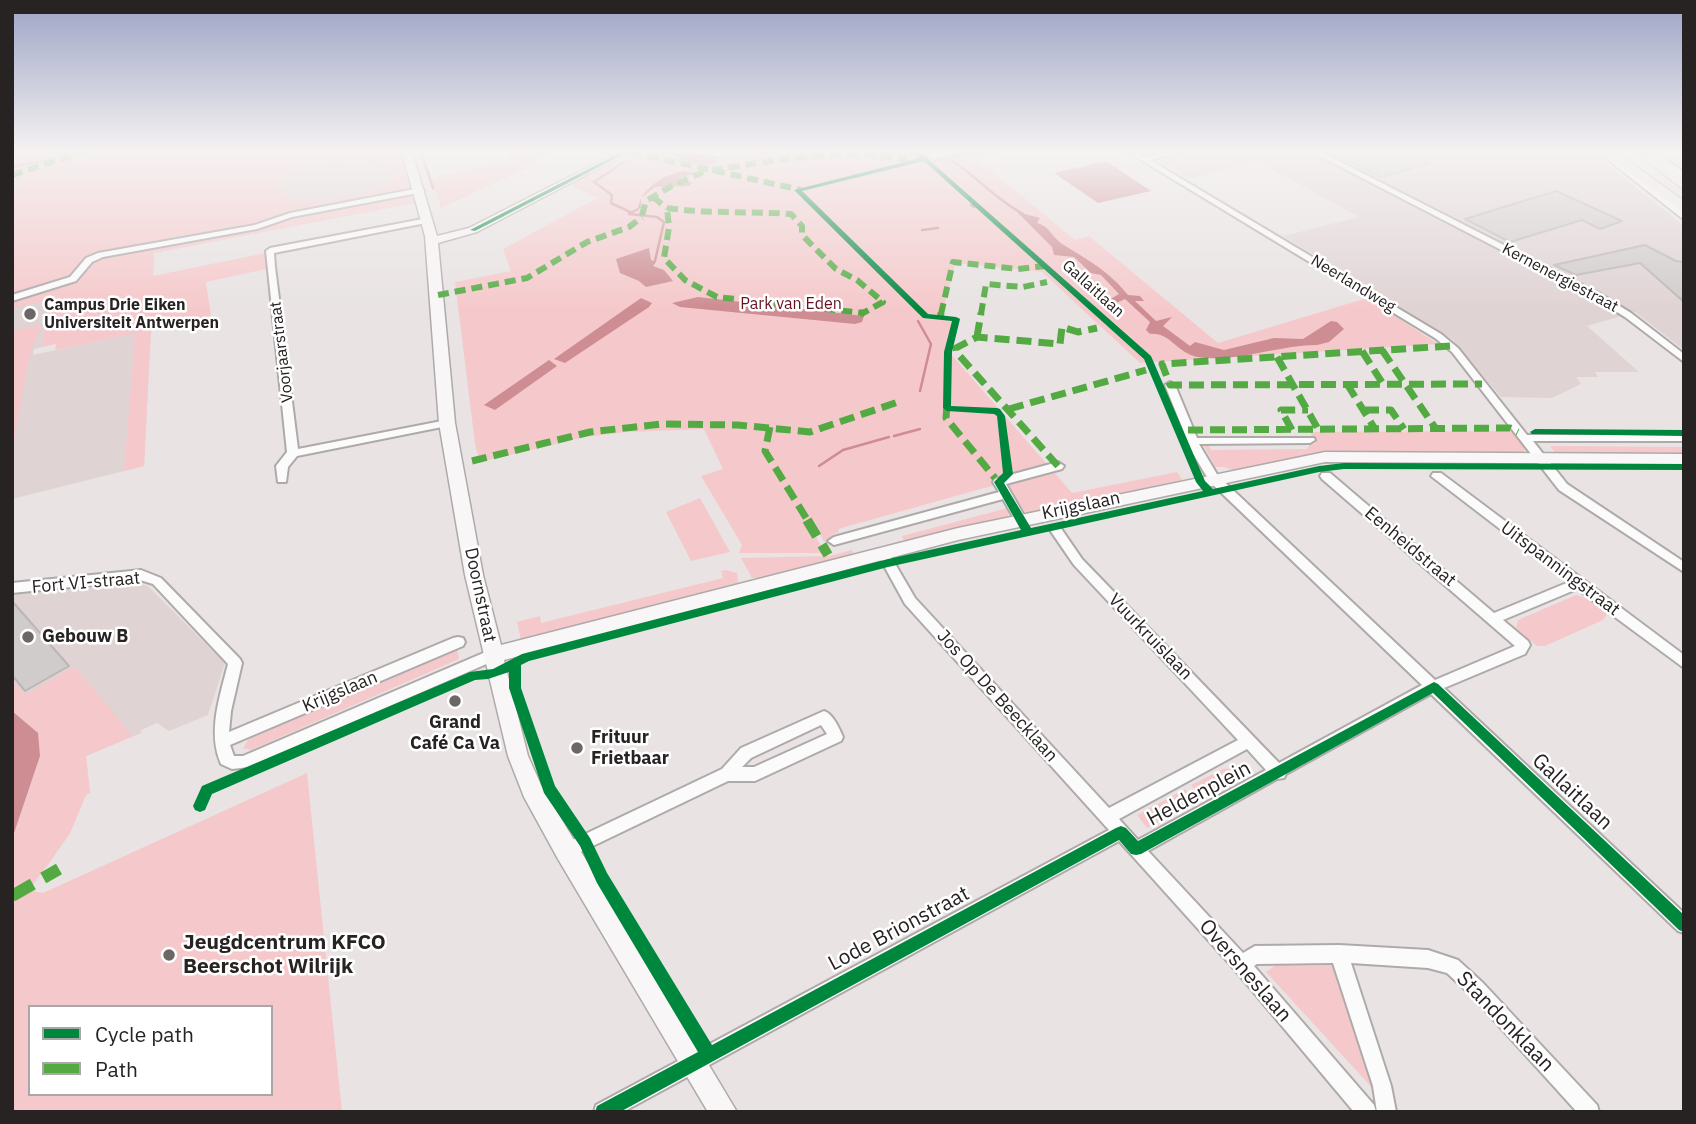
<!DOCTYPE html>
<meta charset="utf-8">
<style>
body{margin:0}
#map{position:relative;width:1696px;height:1124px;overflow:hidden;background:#e9e3e3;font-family:"IBM Plex Sans",sans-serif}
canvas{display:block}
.frame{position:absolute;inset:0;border:14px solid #282323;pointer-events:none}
.legend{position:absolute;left:28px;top:1005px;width:245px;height:91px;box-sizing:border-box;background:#fff;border:2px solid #a9a7a7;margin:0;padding:9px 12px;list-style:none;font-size:21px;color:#282323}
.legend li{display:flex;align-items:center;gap:14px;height:35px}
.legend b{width:35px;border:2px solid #a9a7a7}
</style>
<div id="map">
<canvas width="1696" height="1124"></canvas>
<div class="frame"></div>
<ul class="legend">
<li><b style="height:9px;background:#00873e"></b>Cycle path</li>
<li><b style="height:9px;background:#53aa43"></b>Path</li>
</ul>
</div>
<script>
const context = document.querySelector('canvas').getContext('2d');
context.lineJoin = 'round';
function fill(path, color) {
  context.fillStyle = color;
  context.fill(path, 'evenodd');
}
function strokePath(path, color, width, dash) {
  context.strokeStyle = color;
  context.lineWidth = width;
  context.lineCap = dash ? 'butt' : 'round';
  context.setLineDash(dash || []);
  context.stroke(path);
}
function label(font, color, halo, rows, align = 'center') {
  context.font = font + ' "IBM Plex Sans",sans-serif';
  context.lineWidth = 5;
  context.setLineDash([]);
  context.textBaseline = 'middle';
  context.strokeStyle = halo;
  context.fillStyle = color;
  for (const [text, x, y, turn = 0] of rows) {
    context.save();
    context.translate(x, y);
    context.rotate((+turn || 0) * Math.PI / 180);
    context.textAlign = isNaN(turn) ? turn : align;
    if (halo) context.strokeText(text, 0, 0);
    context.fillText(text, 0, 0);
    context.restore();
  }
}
const built = new Path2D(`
 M12 152H400L415 203 154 253 153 276 50 298 42 347 34 349 33 355 151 329 144 466 12 499Z
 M1143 152H1592L1684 226V350L1635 312 1587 326 1639 372H1595L1598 377H1576L1581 384 1552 398 1501 397 1453 340 1283 236 1359 217 1257 161 1189 179Z
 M132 582 148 586 225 663 208 715 169 731 157 723 141 730V733L86 756 90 793 86 795 70 833 48 865 12 903V593Z`);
const green = new Path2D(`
 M12 152H80L12 174Z
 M83 152H400L415 203 154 253 153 276 265 253 266 269 206 282 211 316 151 329 144 466 124 471 135 333 55 350 56 344 42 347 49 299 12 309V189L28 178 22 177 12 183V175ZM360 158 389 164 394 181C365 196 321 207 290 200L279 183 282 177 306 168Z
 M507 152H550L523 170 441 208 431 178 510 159Z
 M630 152H690L720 157 744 152H916L926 161 965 152H1002L976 158 1075 240 1089 236 1218 343 1367 298 1438 344 1140 363 1042 272 955 263 942 315 960 318 951 354 1072 493 1177 472 1182 480 1028 513 1020 510 995 485 838 529 839 532 831 535 833 539 824 542 820 534 815 535 825 553H739L742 545 701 476 723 469 704 429 626 432 585 437 480 462 475 444 455 282 511 271 503 249 597 198 570 185Z
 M41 325 28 362 12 453V331Z
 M1512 431 1525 448 1523 453H1322L1234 471 1225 467H1215L1203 444H1208L1211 450 1307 449 1310 444H1316L1310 432Z
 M1550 446 1684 447V454L1555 453Z
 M700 498 730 552 691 561 666 512Z
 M1008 508 1010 512 1007 517 905 542 902 536Z
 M852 550 854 555 760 578H752L741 558 829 556Z
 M726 570 737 573 738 583 521 640 517 622 540 616 541 623 723 578 721 571Z
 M1576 595 1589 599 1607 614 1603 620 1545 646H1537L1516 628 1518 620Z
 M457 648 459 659 251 750 243 748 249 739Z
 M74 666 133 736 86 756 90 793 86 795 70 833 29 890 43 893 307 773 342 1112H12V839L34 776 26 721 12 711V679L25 695ZM30 1007H271V1094H30Z
 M1237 768 1241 774 1235 781 1202 799 1191 785 1223 769Z
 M1185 789 1196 802 1147 828 1137 815Z
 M1276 965 1336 966 1376 1092 1266 972Z`);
const water = new Path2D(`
 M655 152H690L720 157 716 163 705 165 677 162 679 157Z
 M1106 161 1151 191 1098 203 1054 173Z
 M684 171 696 173 678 178 692 183 689 186 655 187 641 198V208L638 209C640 189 664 174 684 171Z
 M1017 212 1040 218 1037 223C1049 226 1052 237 1062 244 1085 258 1109 271 1128 295L1140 296 1144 301H1135L1156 321 1172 317 1163 326 1190 346 1195 342 1224 350 1274 338 1303 339 1331 321 1337 322 1344 329 1329 342 1317 345C1278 345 1237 363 1197 357 1177 353 1170 332 1150 334L1146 330 1150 322 1125 299 1114 304 1109 300 1119 294 1101 275 1091 273 1074 257 1054 255 1052 247Z
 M649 248 651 260 656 262 653 266 664 270 673 281 646 287 639 281 620 273 616 259Z
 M698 297 864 316 862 322 855 324 680 307 672 303Z
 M641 298 652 303 649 307 565 363 554 359Z
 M549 360 557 366 495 410 484 405Z
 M12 711 38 733 40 756 12 839Z`);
const stream = new Path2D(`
 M421 152 433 188
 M950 159C976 176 995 199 1023 214
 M934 161 977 152
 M624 162 594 182 612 195 611 203 630 212
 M12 167 52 159 66 152
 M971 205 974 207
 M638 209 629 214 657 217 664 222 655 261
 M922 230 938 228
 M918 321 931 344 920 391
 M894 436 920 429
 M819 466 843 450 889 437`);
const building = new Path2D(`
 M1331 152H1406L1430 163 1381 177Z
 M1556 191 1622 221 1600 229 1582 220 1510 242 1465 219Z
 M1645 245 1676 261 1684 262V302L1640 263 1576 275 1554 265Z
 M12 601 69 666 25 691 12 675Z`);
const street = new Path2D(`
 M914 152H921L929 159 922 161Z
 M1128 152H1137L1145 157 1168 152H1179L1150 160 1441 334 1458 348 1527 435H1684V441H1533L1567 484 1684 562V572L1559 490 1452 352 1435 338Z
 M1312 152H1321L1602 295 1631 313 1684 354V362L1625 317 1596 299Z
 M420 188 424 190 423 192 292 217 257 229 103 257 92 262 76 281 12 301V295L70 277 86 258 98 253 255 225 290 213Z
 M428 218H431V222L274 253 275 267 298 449 447 420 452 423 447 426 297 456 288 467 286 482H278L276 466 287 452 266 251 270 248Z
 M1170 382 1175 385 1197 438H1314L1315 440 1310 443 1199 444 1218 476 1435 680 1515 646 1322 479 1320 476 1322 473H1330L1494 613 1569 582 1431 476 1433 473H1441L1684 655V668L1577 589 1503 620 1528 641 1530 645 1525 654 1444 688 1684 913V933L1678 931 1431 694 1286 774 1284 778 1277 779 1148 851 1243 953 1255 946 1339 945 1428 950 1458 960 1483 983 1597 1105 1599 1112H1577L1471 995 1447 973 1428 968 1351 963 1391 1086 1396 1112H1377L1373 1086 1333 963 1257 964 1254 966 1374 1105 1376 1112H1354L1235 970 1119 841 623 1112H594L596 1105 1109 830 905 604 877 553 879 550H887L915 598 1109 808 1238 740 1074 565 1050 530 1052 527H1060L1082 559 1279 763 1422 685 1210 482 1192 452 1165 385ZM1247 749 1266 770 1138 840 1119 819Z
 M1058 462 1064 466 1062 469 1006 484 1026 519 1024 522H1016L1003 499 834 545 828 541 834 537 999 492 993 482 995 479Z
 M141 570 161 578 240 659 242 663 231 711 229 732 453 638 458 637 463 638 465 642 463 646 230 745 234 756H243L488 651 493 650 498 651 500 655 498 659 249 767 232 769 221 764C207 732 220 696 228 664L153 584 140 580 12 593V583Z
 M824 711C833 714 839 728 843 737L841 741 755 781H728L572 856 566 858 560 856 558 851 560 846 722 769 741 748ZM821 725 827 734 754 767H742L751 758Z`);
const secondary = new Path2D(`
 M402 152H412L437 236 469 228 618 152H630L477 232 438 243 455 423 483 575 501 645 958 528 1325 452 1684 454V464L1325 462 958 540 504 660 528 756 541 785 737 1112H708L558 859 524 797 508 756 465 575 439 423 425 236Z
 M1598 152H1609L1684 211V220Z
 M1644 152H1655L1684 172V180Z`);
const highway = new Path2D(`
 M1601 152H1616L1684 201V212Z
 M1636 152H1651L1684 179V190Z`);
const quietFar3 = new Path2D(`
 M631 152 801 190
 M712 170C772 161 847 146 906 160
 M12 175 82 152
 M653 197 667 208
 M667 208C709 214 749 211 791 214L802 226V235L836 269 857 280 883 302 863 313 717 297 685 280 664 258 669 227Z
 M642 215 646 201 675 184 706 171
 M438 295 527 278 587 242 629 227 642 217
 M941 314 953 262 1018 269 1045 266
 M981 314 986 284 1023 287 1047 282`);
const quietFar2 = new Path2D(`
 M860 313H864
 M940 318 941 313
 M977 337 981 313
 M1450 346 1162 364 1170 385 1482 384
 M1382 350 1436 429
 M1362 351 1383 384
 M1277 357 1318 429
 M1347 384 1375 429
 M947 404 946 418 995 478
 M1009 409 1146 370
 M1364 410H1391L1404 429
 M770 427 765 451 808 521
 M1188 430 1510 428 1518 432
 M1292 430 1281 410H1308
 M472 461 590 432 661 424 738 425 810 432 901 401
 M1058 466 957 353 956 348 977 337 1060 344 1062 327 1078 332 1097 328`);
const quietFar1 = new Path2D(`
 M807 520 828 555`);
const quiet = new Path2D(`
 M12 896 59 869`);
const cycleway = new Path2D(`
 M621 152H628L475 231 470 230Z
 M914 152H920L1151 356 1205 481 1213 489 1319 466 1344 463 1684 464V470L1344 469 1319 472 888 567 529 661 521 665V688L555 786 590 838 607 873 712 1045 1116 828 1121 826 1126 828 1138 841 1434 682 1438 684 1684 915V932L1679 930 1433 693 1141 854 1136 855 1131 854 1119 840 620 1112H595L597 1106 698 1052 597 883 580 846 544 793 509 688V672L488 679 475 680 212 794 205 810 200 812 195 810 193 806 202 786 470 672 493 669 522 654 888 559 1021 530 994 482 1003 473 997 416 994 414 947 411 943 408 944 352 952 321 923 318 794 190 920 158ZM924 161 1144 359 1196 482 1203 491 1031 528 1004 483 1013 474 1005 416 1000 409 997 408 951 406 952 352 960 319 956 317 928 314 802 191Z
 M1535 429 1684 430V436L1532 434 1530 432Z`);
const markers = [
 [30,314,7,"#6c6666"],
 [28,637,7,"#6c6666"],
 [455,701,7,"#6c6666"],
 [577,748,7,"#6c6666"],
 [169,955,7,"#6c6666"]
];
const farStreetnames = [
 ["Kernenergiestraat",1560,278,28],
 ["Neerlandweg",1353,284,31],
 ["Gallaitlaan",1093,289,42],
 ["Voorjaarstraat",282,352,-97]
];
const farParknames = [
 ["Park van Eden",791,304]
];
const farPoinames = [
 ["Campus Drie Eiken",44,305],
 ["Universiteit Antwerpen",44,323]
];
const streetNames = [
 ["Krijgslaan",1081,506,-12],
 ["Eenheidstraat",1410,547,40],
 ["Uitspanningstraat",1560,569,37],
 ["Fort VI-straat",86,583,-5],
 ["Doornstraat",480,595,78],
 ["Vuurkruislaan",1150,637,46],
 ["Krijgslaan",340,692,-23],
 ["Jos Op De Beecklaan",997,696,48]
];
const poiNames = [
 ["Gebouw B",42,637],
 ["Grand",455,723,"center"],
 ["Café Ca Va",455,744,"center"],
 ["Frituur",591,738],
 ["Frietbaar",591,759]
];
const nearStreetnames = [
 ["Gallaitlaan",1572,792,43],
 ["Heldenplein",1199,794,-28],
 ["Lode Brionstraat",899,929,-28],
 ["Oversneslaan",1245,971,49],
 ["Standonklaan",1505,1022,46]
];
const nearPoinames = [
 ["Jeugdcentrum KFCO",183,943],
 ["Beerschot Wilrijk",183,967]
];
fill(built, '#e0d3d4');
fill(green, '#f5c9cb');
fill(water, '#cd8d92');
strokePath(stream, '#cd8d92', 2.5);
fill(building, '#d1cccc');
strokePath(building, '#bbb7b7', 2);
strokePath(street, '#afaaaa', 4);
strokePath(secondary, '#afaaaa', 3);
strokePath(highway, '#c4c0c0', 3);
fill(street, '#fcfbfb');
fill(secondary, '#f8f6f6');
fill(highway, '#f1ebeb');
strokePath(quietFar3, '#53aa43', 6, [11, 6]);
strokePath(quietFar2, '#53aa43', 7, [15, 7]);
strokePath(quietFar1, '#53aa43', 10, [19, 10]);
strokePath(quiet, '#53aa43', 12, [24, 12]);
fill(cycleway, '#00873e');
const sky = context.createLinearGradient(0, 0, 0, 309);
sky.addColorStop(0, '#9da4c6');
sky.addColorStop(0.49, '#f5f2f2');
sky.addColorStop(1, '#f5f2f200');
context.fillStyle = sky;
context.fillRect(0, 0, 1696, 309);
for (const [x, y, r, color] of markers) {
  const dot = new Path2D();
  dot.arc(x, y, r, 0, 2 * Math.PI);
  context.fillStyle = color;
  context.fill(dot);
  strokePath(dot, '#fff', 2.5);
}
label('16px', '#282323', '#fff', farStreetnames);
label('16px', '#661222', '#fff', farParknames);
label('bold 16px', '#282323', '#fff', farPoinames, 'left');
label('18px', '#282323', '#fff', streetNames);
label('bold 18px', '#282323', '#fff', poiNames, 'left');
label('21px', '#282323', '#fff', nearStreetnames);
label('bold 21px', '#282323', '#fff', nearPoinames, 'left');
</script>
